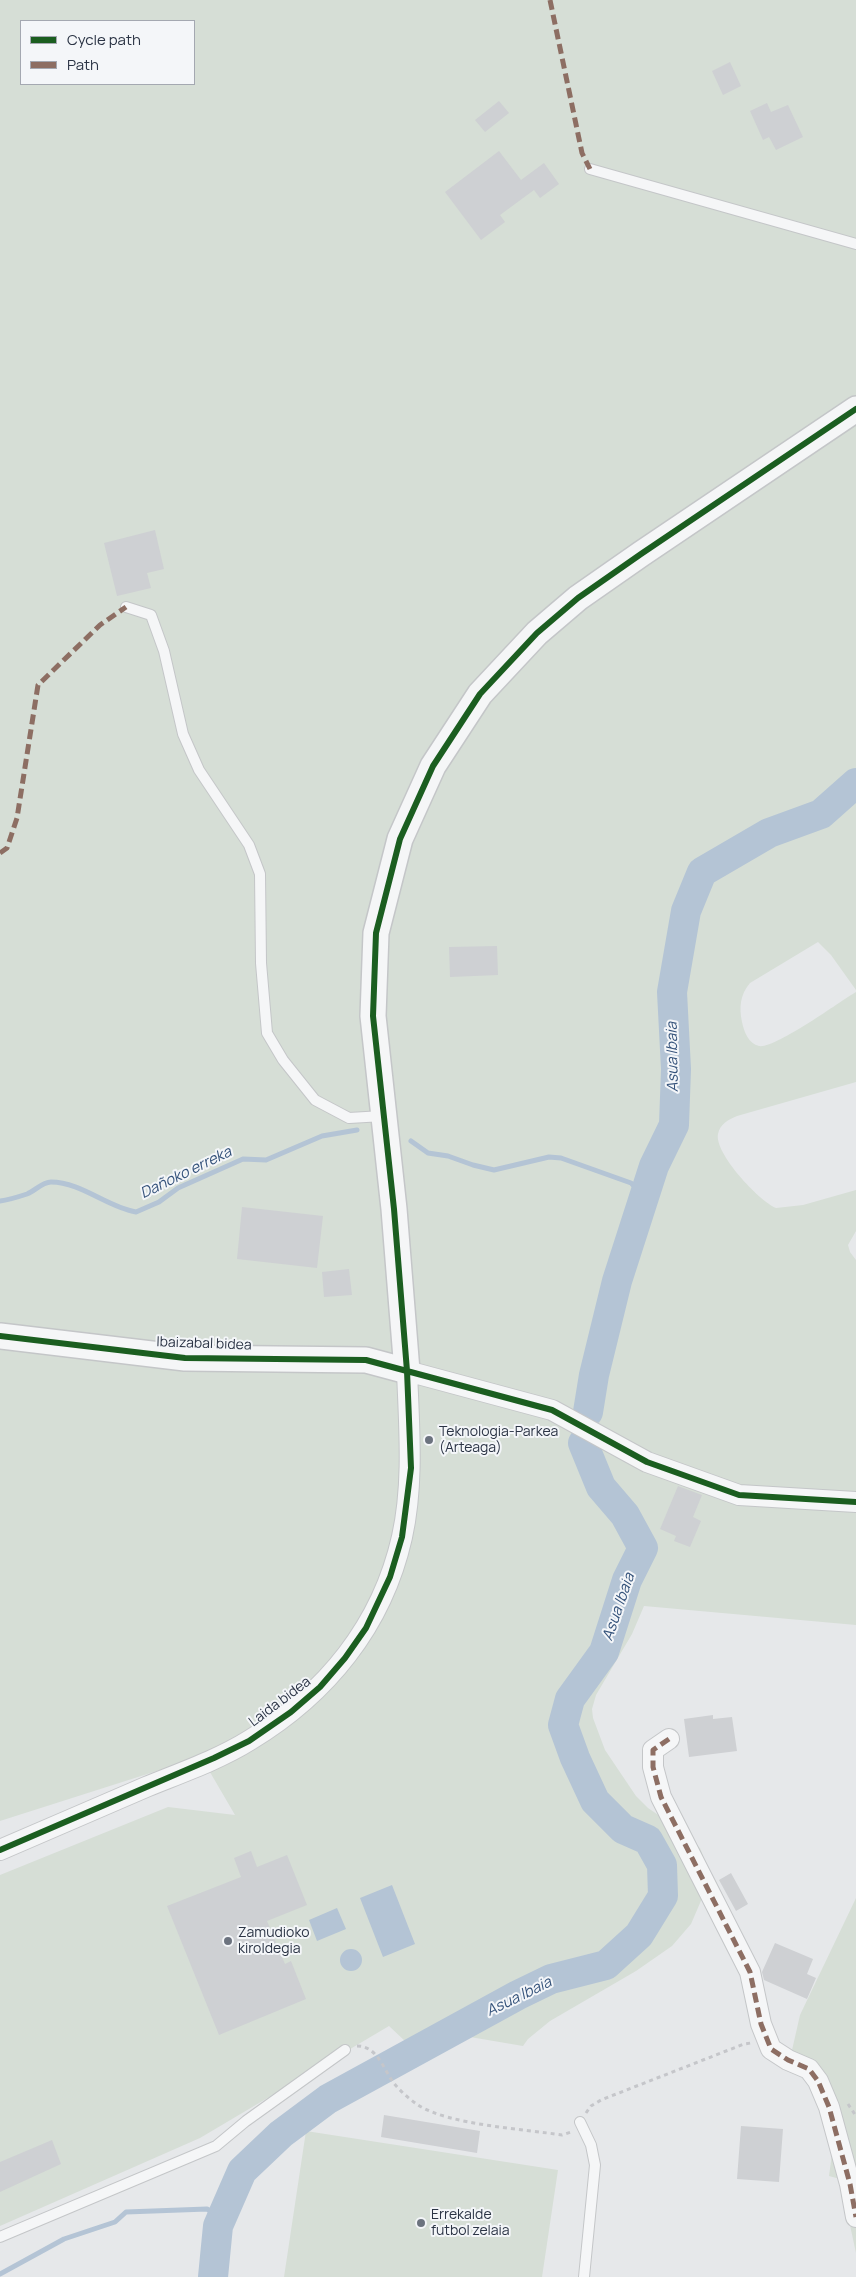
<!DOCTYPE html>
<meta charset="utf-8">
<style>
body{margin:0}
#map{position:relative;width:856px;height:2277px;overflow:hidden;background:#e6e8ea;font-family:Manrope,sans-serif}
canvas{display:block}
.legend{position:absolute;left:20px;top:20px;width:175px;height:65px;box-sizing:border-box;background:#f4f6f9;border:1px solid #a4a8b1;margin:0;padding:6px 9px;list-style:none;font-size:15px;color:#2b3445}
.legend li{display:flex;align-items:center;gap:10px;height:25px}
.legend b{width:25px;border:1px solid #a4a8b1}
</style>
<div id="map">
<canvas width="856" height="2277"></canvas>
<ul class="legend">
<li><b style="height:6px;background:#1b5e20"></b>Cycle path</li>
<li><b style="height:6px;background:#8d6e63"></b>Path</li>
</ul>
</div>
<script>
const context = document.querySelector('canvas').getContext('2d');
context.lineJoin = 'round';
function fill(path, color) {
  context.fillStyle = color;
  context.fill(path, 'evenodd');
}
function strokePath(path, color, width, dash) {
  context.strokeStyle = color;
  context.lineWidth = width;
  context.lineCap = dash ? 'butt' : 'round';
  context.setLineDash(dash || []);
  context.stroke(path);
}
function label(font, color, halo, rows, align = 'center') {
  context.font = font + ' Manrope,sans-serif';
  context.lineWidth = 4;
  context.setLineDash([]);
  context.textBaseline = 'middle';
  context.strokeStyle = halo;
  context.fillStyle = color;
  for (const [text, x, y, turn = 0] of rows) {
    context.save();
    context.translate(x, y);
    context.rotate((+turn || 0) * Math.PI / 180);
    context.textAlign = isNaN(turn) ? turn : align;
    if (halo) context.strokeText(text, 0, 0);
    context.fillText(text, 0, 0);
    context.restore();
  }
}
const green = new Path2D(`
 M0 0H856V990L831 955 818 942 750 983C740 995 739 1007 742 1022 744 1032 749 1044 759 1046 775 1049 839 1002 856 992V1082L737 1116C728 1120 720 1124 718 1134 714 1153 759 1201 776 1208L803 1205 856 1190V1231L848 1245 850 1252 856 1260V1625L644 1606 632 1634 596 1695 592 1709 593 1718 605 1750 636 1796 648 1808 682 1831 700 1848 707 1866 702 1888 703 1896 691 1924 672 1946 636 1971 550 2021 528 2039 523 2046 470 2037 450 2043 422 2057 389 2026 200 2138 0 2226V1875L168 1807 235 1815 207 1767 185 1762 0 1821ZM21 21H194V84H21Z
 M856 1898V2253L840 2179 829 2176 833 2146 812 2083 790 2059 800 2015Z
 M306 2131 558 2170 542 2277H284Z`);
const water = new Path2D(`
 M392 1885 415 1944 383 1957 360 1898Z
 M337 1908 346 1929 317 1941 309 1920Z
 M340 1960a11 11 0 1 1 22 0a11 11 0 1 1-22 0Z`);
const stream = new Path2D(`
 M411 1141 428 1153 448 1156 473 1165 494 1170 549 1157 561 1158 631 1183 636 1188 643 1204
 M0 1201C9 1200 18 1197 27 1194 35 1191 42 1182 51 1182 81 1182 107 1207 136 1212L159 1202 178 1188 243 1159 266 1160 322 1136 357 1130
 M0 2274 64 2239 115 2222 126 2212 207 2209 212 2212 218 2226`);
const river = new Path2D(`
 M588 1412 594 1375 617 1281 654 1166 674 1125 676 1069 672 992 686 911 702 872 769 833 821 814 856 783
 M213 2277 218 2226 242 2171 281 2134 328 2099 518 1995 551 1979 606 1965 639 1935 663 1896 662 1865 648 1840 623 1829 595 1801 575 1758 563 1725 570 1699 604 1652 627 1580 643 1548 625 1515 601 1487 583 1443`);
const building = new Path2D(`
 M730 62 741 86 723 95 712 71Z
 M499 101 509 113 485 132 475 120Z
 M767 103 771 112 788 105 803 137 776 150 769 137 763 140 750 111Z
 M499 151 521 180 544 163 559 184 540 198 534 190 500 215 505 222 481 240 445 192Z
 M155 530 164 569 147 573 151 588 117 596 104 543Z
 M497 946 498 975 450 977 449 947Z
 M242 1207 323 1216 317 1268 237 1259Z
 M349 1269 352 1295 324 1297 322 1272Z
 M678 1486 702 1495 693 1517 701 1521 690 1547 674 1541 676 1536 660 1529Z
 M713 1715V1719L732 1717 737 1751 689 1757 684 1719Z
 M251 1851 257 1867 287 1855 307 1905 267 1921 285 1964 291 1961 306 1999 219 2035 167 1906 241 1877 234 1858Z
 M731 1873 748 1904 736 1911 719 1880Z
 M775 1943 813 1959 807 1974 816 1978 807 1999 764 1980 762 1972Z
 M384 2115 480 2131 477 2153 381 2137Z
 M741 2126 783 2129 779 2182 737 2179Z
 M52 2140 61 2164 0 2192V2162Z`);
const path = new Path2D(`
 M357 2046C377 2046 383 2068 393 2082 400 2091 409 2099 418 2105 449 2125 524 2129 562 2135L571 2132
 M848 2104 856 2116
 M586 2113 591 2106 601 2100 744 2044 751 2043`);
const service = new Path2D(`
 M590 169 856 244
 M126 607 151 615 164 651 183 734 199 770 249 845 260 874 261 963 267 1033 283 1060 315 1100 349 1118 383 1116
 M580 2122 591 2145 595 2165 584 2277
 M0 2237 216 2146 246 2121 345 2050`);
const minor = new Path2D(`
 M669 1739 653 1750V1767L661 1797 750 1972 761 2024 771 2049 788 2060 809 2069 818 2081 829 2107 850 2184 856 2217
 M0 1850C49 1829 97 1808 146 1787 180 1773 218 1760 250 1740 326 1694 382 1626 402 1537 414 1483 409 1426 407 1371L552 1410 647 1462 739 1495 856 1502`);
const tertiary = new Path2D(`
 M0 1336 185 1358 366 1360 407 1371 394 1209 373 1016 376 933 400 839 433 766 480 694 537 633 578 598 641 554 856 409`);
const quiet = new Path2D(`
 M550 0 582 153 590 169
 M0 853 7 848 17 818 38 685 100 625 126 607
 M669 1739 653 1750V1767L661 1797 750 1972 761 2024 771 2049 788 2060 809 2069 818 2081 829 2107 850 2184 856 2217`);
const cycleway = new Path2D(`
 M0 1336 185 1358 366 1360 552 1410 647 1462 739 1495 856 1502
 M0 1850 214 1758 249 1741 291 1712 320 1687 345 1658 366 1628 390 1577 402 1537 411 1468 407 1371 394 1209 373 1016 376 933 400 839 433 766 480 694 537 633 578 598 641 554 856 409`);
const markers = [
 [429,1440,5,"#6c737f"],
 [228,1941,5,"#6c737f"],
 [421,2223,5,"#6c737f"]
];
const streetNames = [
 ["Ibaizabal bidea",204,1344,2],
 ["Laida bidea",280,1702,-37]
];
const poiNames = [
 ["Teknologia-Parkea",439,1432],
 ["(Arteaga)",439,1448],
 ["Zamudioko",238,1933],
 ["kiroldegia",238,1949],
 ["Errekalde",431,2215],
 ["futbol zelaia",431,2231]
];
const waterNames = [
 ["Asua Ibaia",673,1057,-91],
 ["Dañoko erreka",186,1173,-26],
 ["Asua Ibaia",619,1607,-71],
 ["Asua Ibaia",519,1997,-26]
];
fill(green, '#d6ded6');
fill(water, '#b4c4d5');
strokePath(stream, '#b4c4d5', 5);
strokePath(river, '#b4c4d5', 30);
fill(building, '#ced0d3');
strokePath(service, '#c4c6c8', 12);
strokePath(minor, '#c4c6c8', 22);
strokePath(tertiary, '#c4c6c8', 28);
strokePath(path, '#c5c6ca', 3, [4, 4]);
strokePath(service, '#f5f6f7', 10);
strokePath(minor, '#f5f6f7', 20);
strokePath(tertiary, '#f5f6f7', 25);
strokePath(quiet, '#8d6e63', 5, [10, 5]);
strokePath(cycleway, '#1b5e20', 6);
for (const [x, y, r, color] of markers) {
  const dot = new Path2D();
  dot.arc(x, y, r, 0, 2 * Math.PI);
  context.fillStyle = color;
  context.fill(dot);
  strokePath(dot, '#f4f6f9', 2);
}
label('14px', '#2b3445', '#f4f6f9', streetNames);
label('14px', '#2b3445', '#f4f6f9', poiNames, 'left');
label('italic 15px', '#34527a', '#f4f6f9', waterNames);
</script>
